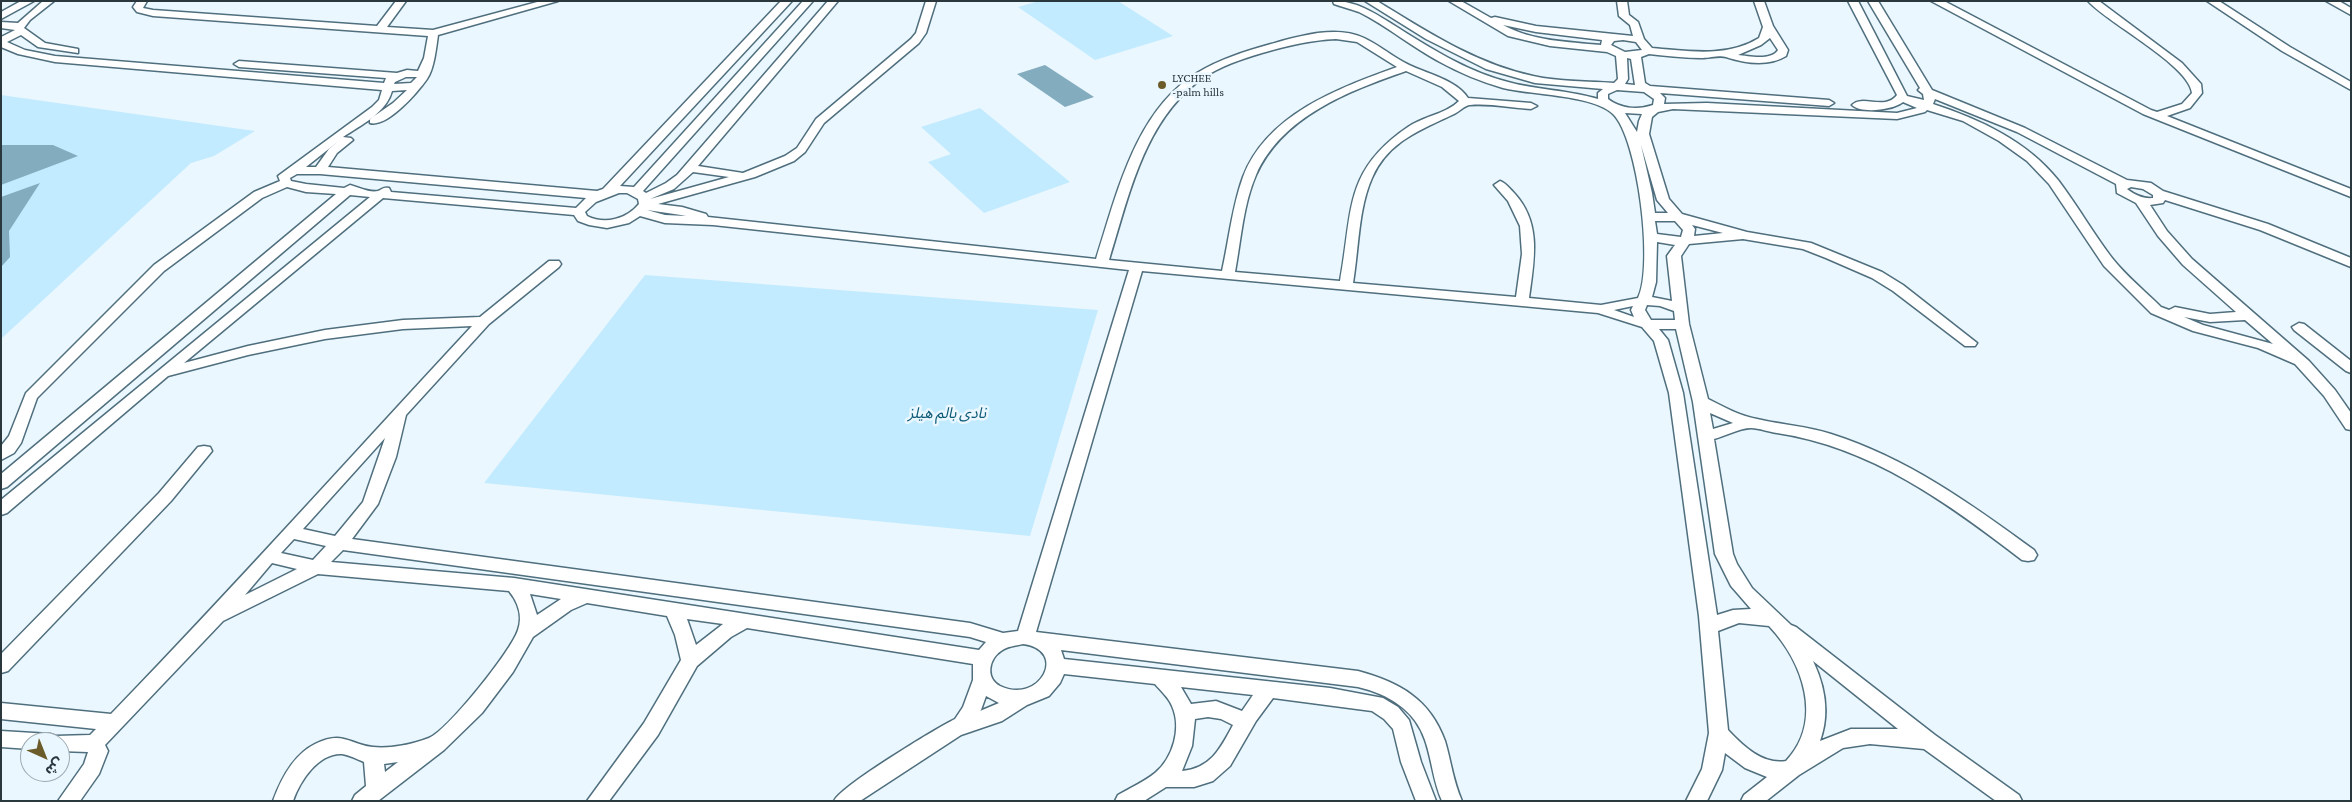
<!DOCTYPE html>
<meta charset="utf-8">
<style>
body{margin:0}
#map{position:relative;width:2352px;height:802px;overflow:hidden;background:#eaf7fe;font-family:"Crimson Pro","Noto Sans Arabic",serif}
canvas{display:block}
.frame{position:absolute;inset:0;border:2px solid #2a383e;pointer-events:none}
.north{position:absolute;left:20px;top:732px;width:50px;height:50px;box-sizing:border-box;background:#eaf7fe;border:1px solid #9dabb1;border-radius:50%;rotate:136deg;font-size:14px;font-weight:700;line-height:20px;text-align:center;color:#2a383e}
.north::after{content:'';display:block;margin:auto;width:18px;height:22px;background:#6b5c29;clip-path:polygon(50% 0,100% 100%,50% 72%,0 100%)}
</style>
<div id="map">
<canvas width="2352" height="802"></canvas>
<div class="frame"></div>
<div class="north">ش</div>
</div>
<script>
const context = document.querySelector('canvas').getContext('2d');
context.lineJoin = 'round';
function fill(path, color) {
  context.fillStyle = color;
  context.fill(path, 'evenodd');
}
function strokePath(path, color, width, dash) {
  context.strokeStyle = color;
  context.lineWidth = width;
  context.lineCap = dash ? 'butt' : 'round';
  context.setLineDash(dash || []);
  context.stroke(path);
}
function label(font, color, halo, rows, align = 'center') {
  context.font = font + ' "Crimson Pro","Noto Sans Arabic",serif';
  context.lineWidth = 5;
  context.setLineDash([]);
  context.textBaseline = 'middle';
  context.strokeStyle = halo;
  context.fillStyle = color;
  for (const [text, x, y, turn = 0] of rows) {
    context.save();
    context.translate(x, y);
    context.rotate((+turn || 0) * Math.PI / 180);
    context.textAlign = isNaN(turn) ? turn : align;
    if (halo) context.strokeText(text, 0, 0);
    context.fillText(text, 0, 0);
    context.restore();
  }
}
const green = new Path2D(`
 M1039 1H1118L1173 36 1095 60 1018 7Z
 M1 95 255 131 214 156 191 163 1 339Z
 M980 108 1070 182 984 213 928 162 951 154 921 127Z
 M645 275 1098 310 1030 536 484 483Z`);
const water = new Path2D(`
 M1045 65 1094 97 1065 107 1017 74Z
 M1 145H53L78 156 1 185Z
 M40 183 9 231 10 257 1 267V197Z`);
const street = new Path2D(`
 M21 1H34L1 19V12Z
 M43 1H54L30 20 24 28 45 43 78 49V53L38 47 21 35 7 42 25 50 55 56 384 83 386 78 239 67 234 64 239 61 397 73 407 70 418 71 424 58 428 36 153 16 137 12 133 7 137 1H147L143 8 153 10 377 26 396 1H406L387 27 433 30 541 1H558L438 35C436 49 434 69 427 79 418 92 387 128 370 123V119L393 103 407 90 392 91C386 113 361 125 343 137L351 138 353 140 337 153 328 167 597 191 603 189 781 1H792L620 186 634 187 803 1H813L643 191 646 193 666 183 677 175 828 1H838L698 166 743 173 785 156 797 148 816 119 911 39 916 33 926 1H936L926 33 919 43 824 123 805 152 794 161 755 177 658 204 682 207 706 214 708 217 1096 259C1117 194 1135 111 1197 73 1220 59 1246 51 1271 44 1300 36 1336 25 1364 38 1377 44 1388 53 1400 60 1420 73 1454 77 1468 98L1531 103 1537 106 1531 109C1512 108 1489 103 1470 105 1465 105 1459 112 1454 114 1421 130 1388 141 1372 178 1358 210 1359 248 1353 283L1516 297 1522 254 1520 226 1508 201 1494 185 1500 181C1506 183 1510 189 1515 194 1542 224 1534 261 1529 298L1601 305 1638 298C1654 267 1638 138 1613 114 1594 95 1531 95 1503 88 1482 82 1460 73 1440 62 1412 47 1387 26 1359 12 1351 9 1342 7 1334 4L1333 1C1356 1 1373 12 1392 24 1429 47 1465 71 1508 82 1537 90 1568 90 1598 99V93L1603 89 1535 83 1486 69 1426 39 1365 1H1377C1426 31 1476 64 1533 76 1559 82 1588 81 1614 83L1618 79 1616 56 1607 52 1550 46 1508 36 1449 1H1461L1491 18 1495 17 1536 26 1633 36 1630 25 1619 16 1617 1H1627L1629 15 1638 22 1644 39 1652 48C1689 51 1726 58 1759 38L1763 27 1754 1H1764L1773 26 1788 50 1786 56C1768 67 1744 63 1726 57 1720 55 1709 58 1703 58 1685 58 1667 56 1649 54L1641 57 1645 83 1650 86 1829 100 1834 103 1829 106 1660 93 1665 98 1664 104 1707 103 1897 113 1917 108 1903 102C1893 110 1861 114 1852 105 1863 94 1885 111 1897 95L1848 1H1858L1907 96 1924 100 1923 94 1918 90 1920 88 1868 1H1878L1932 90 2025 128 2127 180 2151 183 2163 191 2268 224 2351 258V267L2260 230 2165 200 2163 203 2150 205 2167 231 2192 259 2309 361 2335 390 2351 413V430L2346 429 2324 396 2295 364 2258 348 2193 331 2151 313 2104 266 2049 184 2027 161 1999 141 1963 121 1927 110 1925 112 1897 119 1673 109 1658 112 1652 117 1649 134 1669 199 1682 214 1747 232 1811 243 1882 272 1903 285 1977 343 1975 346H1965L1893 291 1872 278 1826 258 1803 249 1743 239 1689 244 1681 256 1689 324 1708 399C1724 407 1740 416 1757 419 1782 425 1807 426 1831 434 1907 458 1971 504 2034 550L2037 555 2034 560 2028 561 2022 560C1948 503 1871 447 1777 433 1769 432 1759 428 1751 428 1740 428 1725 436 1714 439L1733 554 1737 564 1752 588 1791 625 1796 627 1935 735 2019 795 2022 801H1996L1924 749 1870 744 1843 748 1799 775 1766 801H1741L1744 795 1767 777 1745 768 1725 753 1722 770 1707 801H1686L1702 769 1709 733 1699 616 1669 393 1654 341 1642 327 1598 313 1142 271 1036 632 1358 671C1399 682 1430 699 1445 741 1451 761 1453 781 1462 801H1442C1433 781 1432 760 1425 740 1415 710 1388 694 1358 687L1061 650 1064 659 1330 688 1383 698 1398 707 1409 720 1421 762 1436 801H1416L1401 762 1393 729 1384 719 1372 711 1273 698 1256 721 1230 766 1213 781 1194 787H1166L1144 801H1115L1118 795C1130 788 1144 782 1155 773 1173 758 1182 728 1172 706 1169 698 1161 691 1155 684L1064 674 1060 683 1049 696 1027 705 1002 721 961 735 860 801H834C841 786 935 729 955 719L963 707 973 680V664L747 628 731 637 697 666 658 735 609 801H587L644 723 681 660 675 635 667 616 587 603 571 610 533 637 513 672 482 713 444 750 378 801H352L355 795 366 786 364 762C357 759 349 755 342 754 318 753 300 781 293 801H273C281 779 293 755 315 744 343 730 348 744 373 747 390 749 414 744 429 738 448 730 512 650 518 630 523 616 518 602 509 591L318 574 223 621 105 745 108 751 99 774 80 801H58L84 764 88 752 60 751V742H30V749L1 747V731L50 734 56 736 90 735 96 729 1 719V703L111 714C234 587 352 455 472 326L403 329 325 339 248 355 168 376 7 513 1 515V500L370 197 350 195 7 487 1 489V474L336 194 306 192 287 187 262 198 164 271 37 398 21 443 14 453 1 460V446L9 436 26 393 154 265 254 192 280 181 278 176 372 107 379 100 382 90 55 62 18 54 1 47V37L15 30 1 28V22L18 23ZM1503 25 1536 32 1602 40 1601 45C1568 42 1532 41 1503 25ZM1770 38 1778 50C1771 61 1749 56 1738 55L1761 45ZM1336 39 1357 42 1397 67C1339 88 1267 114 1243 177 1232 207 1229 240 1222 271L1109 260C1129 196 1144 119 1203 78 1220 66 1242 59 1262 53 1286 46 1311 40 1336 39ZM1623 40 1636 42 1642 50 1625 52 1611 45 1614 41ZM1627 58 1631 59 1635 85 1625 84 1628 79ZM1406 71 1442 87 1459 101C1446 114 1424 116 1408 127 1343 171 1353 212 1340 281L1235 272C1241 240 1243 205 1256 175 1282 116 1349 91 1406 71ZM406 77H417L411 83 394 84 395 82ZM1617 90 1644 92 1654 99 1653 105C1638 110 1621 109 1608 99V94ZM1935 99 2017 132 2116 184 2117 193 2136 203 2158 236 2183 265 2236 312 2210 314 2175 307 2169 310 2161 307C2145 291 2126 276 2112 258 2093 233 2077 205 2058 180 2027 141 1979 119 1933 104ZM1625 113 1642 114 1639 121 1637 132ZM340 140 329 149 316 167H306ZM1641 145 1657 200 1668 213H1655L1652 193ZM693 172 729 177 650 199 674 189ZM297 174H320L586 198 576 208 391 192 389 188C383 187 383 189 378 191 369 193 358 187 350 185L344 188 306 184 291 181 290 178ZM2131 187 2143 189 2153 195V198C2143 199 2135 195 2127 189ZM619 193H627L638 199 639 204C627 219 605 225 587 216L585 212 596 202ZM383 198 574 215 578 221 589 225 607 228 629 223 640 216 665 223 713 225 1129 270 1018 631 1003 633 970 623 352 539 378 504 396 457 406 415 489 324 559 267 561 264 559 261H549L480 317 403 320 325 330 248 346 184 363ZM647 210 681 215 686 216 665 215ZM1655 221H1675L1683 230 1681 237 1657 234ZM1692 225 1723 233 1694 236 1695 229ZM1657 242 1675 245 1667 256 1672 301 1652 297 1656 282ZM1647 305 1660 306 1674 311 1675 320H1651L1645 310ZM1633 306 1631 310 1634 317 1614 310ZM2184 317 2210 322 2245 320 2273 344 2203 325ZM1659 329H1676L1693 402 1715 554 1731 586 1751 609 1733 610 1717 615 1683 393 1668 340ZM1710 413 1733 423 1713 429ZM385 438 363 502 335 536 303 529ZM294 539 326 546 313 560 281 553ZM343 550 970 637 986 642 979 650 514 578 331 562ZM272 563 297 569 245 595ZM530 594 561 599 537 615ZM687 619 723 624 696 645ZM1739 623 1769 626C1803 662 1824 721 1786 761 1763 765 1743 746 1728 730L1718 631ZM1023 644C1069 650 1040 705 1000 686 985 678 989 659 1001 651 1008 646 1015 646 1023 644ZM1813 661 1898 729H1851L1820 741C1830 714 1825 686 1813 661ZM1181 687 1253 695 1242 711 1216 701 1191 704ZM986 696 999 703 980 711 981 710ZM1208 717 1221 719 1233 725C1220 749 1211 768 1182 771L1192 746 1195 719ZM398 762 385 772 384 764Z
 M1931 1H1944L2151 110 2157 112 2182 104 2192 93C2189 65 2109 24 2088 1H2099L2182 63 2201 84 2202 93 2190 108 2167 116 2351 189V197L2143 114Z
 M2207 1H2219L2290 47 2351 82V90L2282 51Z
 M2326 1H2339L2351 8V15Z
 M2299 323 2304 324 2351 361V373L2346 371 2294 330 2292 327Z
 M204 446 210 447 212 451 171 501 8 671 1 673V654L159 493 198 447Z`);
const markers = [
 [1162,85,5,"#6b5c29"]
];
const farPoinames = [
 ["LYCHEE",1172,78],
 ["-palm hills",1172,92]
];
const parkNames = [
 ["نادى بالم هيلز",947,413]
];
fill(green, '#c3ebff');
fill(water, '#84acbf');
strokePath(street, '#506f7e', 3);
fill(street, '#fff');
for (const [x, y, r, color] of markers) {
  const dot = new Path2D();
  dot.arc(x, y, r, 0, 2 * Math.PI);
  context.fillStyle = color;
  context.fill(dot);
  strokePath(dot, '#eaf7fe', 2);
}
label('12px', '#2a383e', '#eaf7fe', farPoinames, 'left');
label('italic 15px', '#0f5b77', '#eaf7fe', parkNames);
</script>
